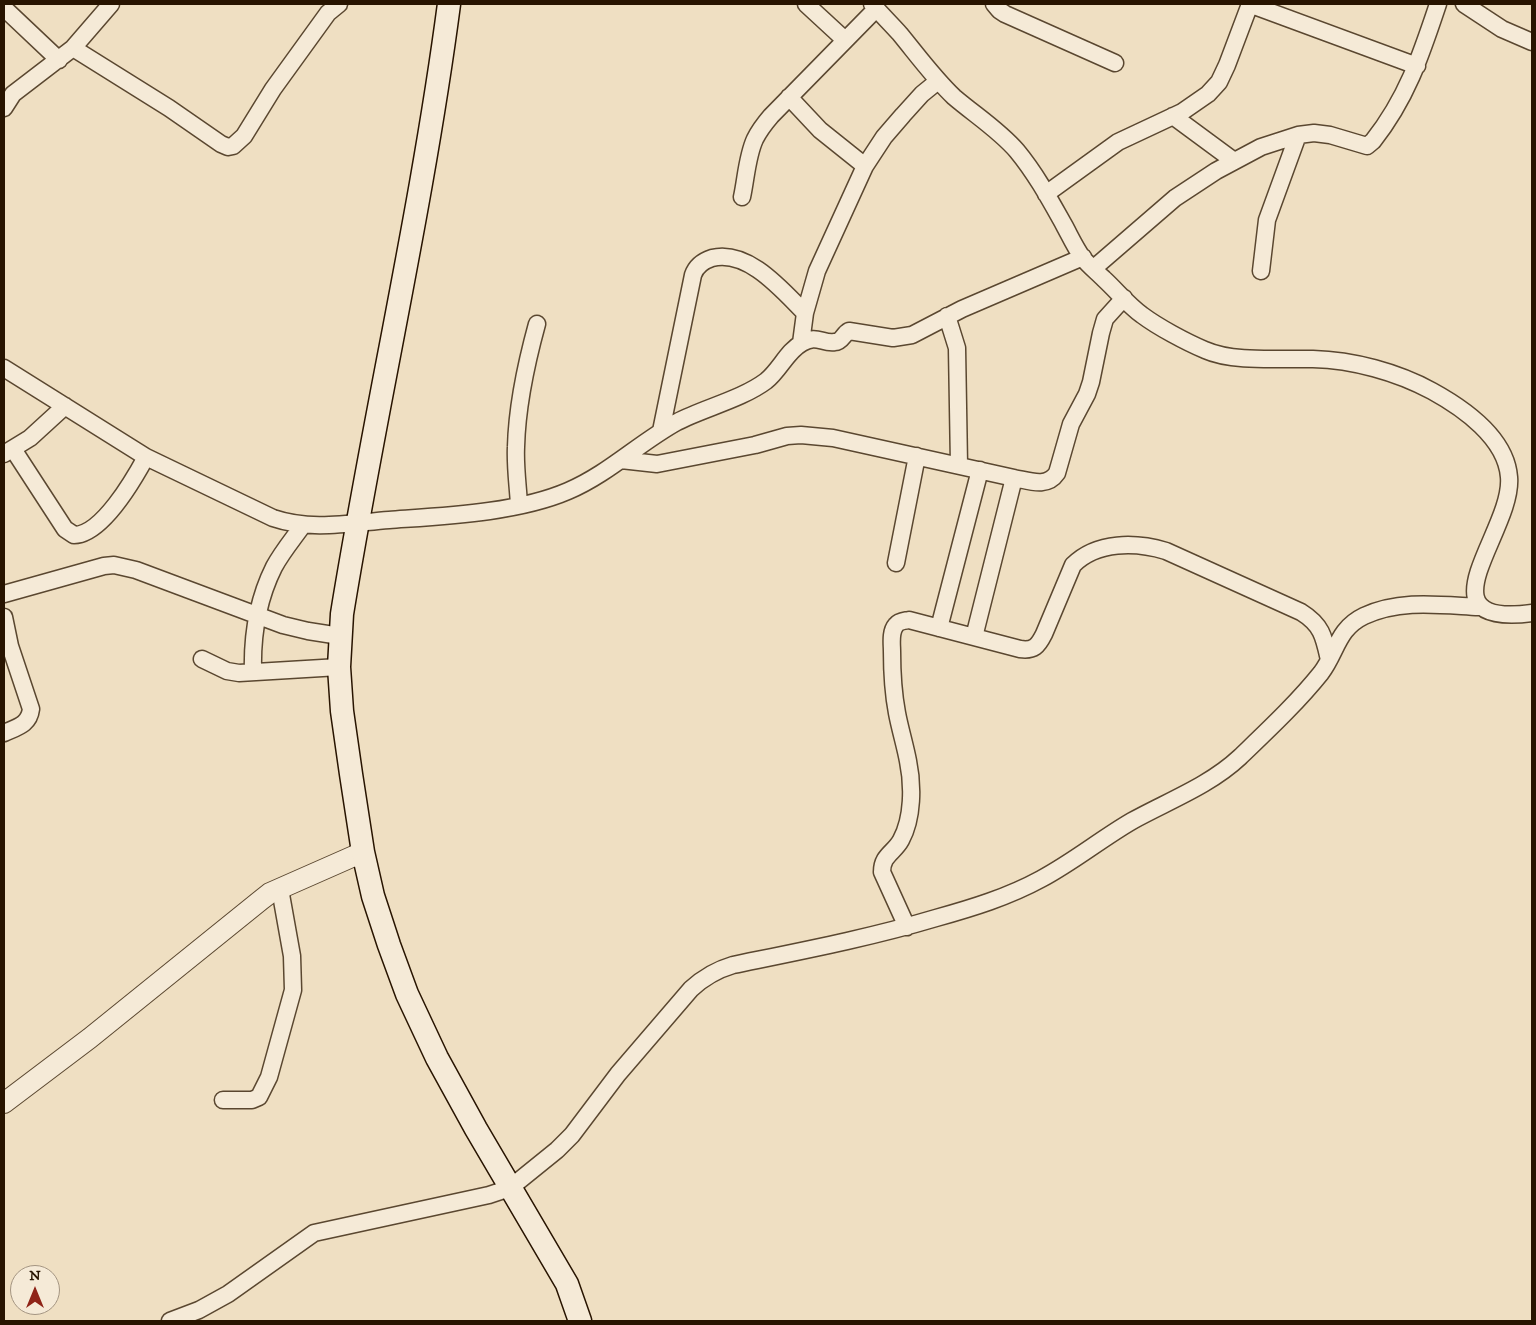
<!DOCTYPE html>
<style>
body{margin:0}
#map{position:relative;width:1536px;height:1325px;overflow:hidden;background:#efdfc2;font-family:"IM FELL DW Pica",serif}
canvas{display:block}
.frame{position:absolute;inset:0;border:5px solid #281400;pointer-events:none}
.north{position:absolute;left:10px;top:1265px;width:50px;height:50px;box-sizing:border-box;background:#f5ead7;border:1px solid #a39481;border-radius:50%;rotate:0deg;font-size:14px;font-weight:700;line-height:20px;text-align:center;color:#281400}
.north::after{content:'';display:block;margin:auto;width:18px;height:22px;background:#8f2418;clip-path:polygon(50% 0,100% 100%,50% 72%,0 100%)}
</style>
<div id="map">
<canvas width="1536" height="1325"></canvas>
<div class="frame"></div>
<div class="north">N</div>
</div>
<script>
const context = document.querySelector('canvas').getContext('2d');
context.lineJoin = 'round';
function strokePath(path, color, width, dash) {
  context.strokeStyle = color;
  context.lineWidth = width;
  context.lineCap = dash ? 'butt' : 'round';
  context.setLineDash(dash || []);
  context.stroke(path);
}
const minor = new Path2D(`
 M806 4 845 40
 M872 4C881 14 891 24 900 34 918 56 934 78 954 97 975 115 999 130 1017 151 1036 174 1050 200 1064 225 1070 236 1075 247 1082 257 1088 265 1097 272 1104 279 1117 291 1128 305 1142 315 1158 327 1186 342 1205 350 1234 363 1281 358 1313 359 1353 360 1397 372 1432 391 1463 408 1506 438 1509 477 1514 531 1416 628 1532 613
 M994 4 999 10 1005 14 1115 63
 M1249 4 1417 66
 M1464 4 1502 29 1532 42
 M4 8 59 60
 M73 48 169 108 221 144 228 147 233 146 244 136 273 89 328 13 339 4
 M789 97 820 130 865 166
 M4 108 13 94 73 48 111 4
 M1173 116 1234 161
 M1046 194 1118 142 1182 112 1208 94 1219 82 1227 65 1250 4
 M742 197C746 179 747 156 755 139 759 131 765 123 771 116L876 9
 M1094 268 1175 198 1216 171 1261 147 1298 135 1314 133 1330 135 1367 146 1373 141C1407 98 1421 55 1438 4
 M1261 271 1267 220 1298 135
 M947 316 957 348 959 465
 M801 343 805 313 817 271 865 166 884 137 903 115 922 94 938 81
 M4 368 146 457 273 518C311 531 350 523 389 520 444 516 517 513 568 491 608 474 639 443 677 422 704 408 742 399 766 381 780 370 787 351 802 343 817 334 822 344 835 342 842 342 843 334 849 331L893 338 912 335 962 309 1083 257
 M661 431 693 275C696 266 703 261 712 258 748 249 782 290 805 313
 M13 449 65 529 74 535C102 535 134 479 146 457
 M4 454 30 438 65 406
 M621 460 657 464 755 445 787 436 801 435 833 438 1014 478C1030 481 1047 488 1057 473L1071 424 1087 394 1091 382 1101 333 1105 319 1124 298
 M519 505C518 486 515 466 516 447 517 405 526 364 537 324
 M896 563 917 456
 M4 594 104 566 114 565 136 570 283 625 308 631 340 636
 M4 617 10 646 31 709C29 725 17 727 4 733
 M939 628 980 470
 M974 637 1014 478
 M202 659 227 671 239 673 339 667
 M253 672C252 637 258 599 274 567 282 552 293 539 303 525
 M907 927 882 872C882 855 894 853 901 840 913 818 913 785 908 761 905 745 900 729 897 713 893 692 892 672 892 651 892 644 890 632 896 625 899 621 904 621 909 620L1020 649C1034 651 1038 646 1044 634L1073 565C1097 541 1136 542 1166 551L1301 612C1322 625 1324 637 1329 660
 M223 1100H252L259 1097 269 1077 293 990 292 956 280 889
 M170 1321 199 1310 228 1294 314 1233 489 1195 510 1188 557 1150 572 1135 618 1074 691 989C704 977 716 970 733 965 801 951 869 938 936 918 972 908 1008 897 1041 879 1073 862 1101 839 1132 821 1168 801 1209 786 1240 757 1267 731 1297 703 1321 673 1337 652 1337 629 1364 616 1400 599 1440 605 1479 607`);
const tertiary = new Path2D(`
 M4 1103 90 1038 261 900 270 893 363 852`);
const secondary = new Path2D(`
 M449 4C422 209 375 410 342 614L339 667 342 711 351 774 363 852 373 896 389 945 407 994 437 1058 476 1129 567 1284 580 1321`);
strokePath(minor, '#5a4730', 19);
strokePath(tertiary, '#5a4730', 22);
strokePath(secondary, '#281400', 25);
strokePath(minor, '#f5ead7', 16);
strokePath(tertiary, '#f5ead7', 20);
strokePath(secondary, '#f5ead7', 22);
</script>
